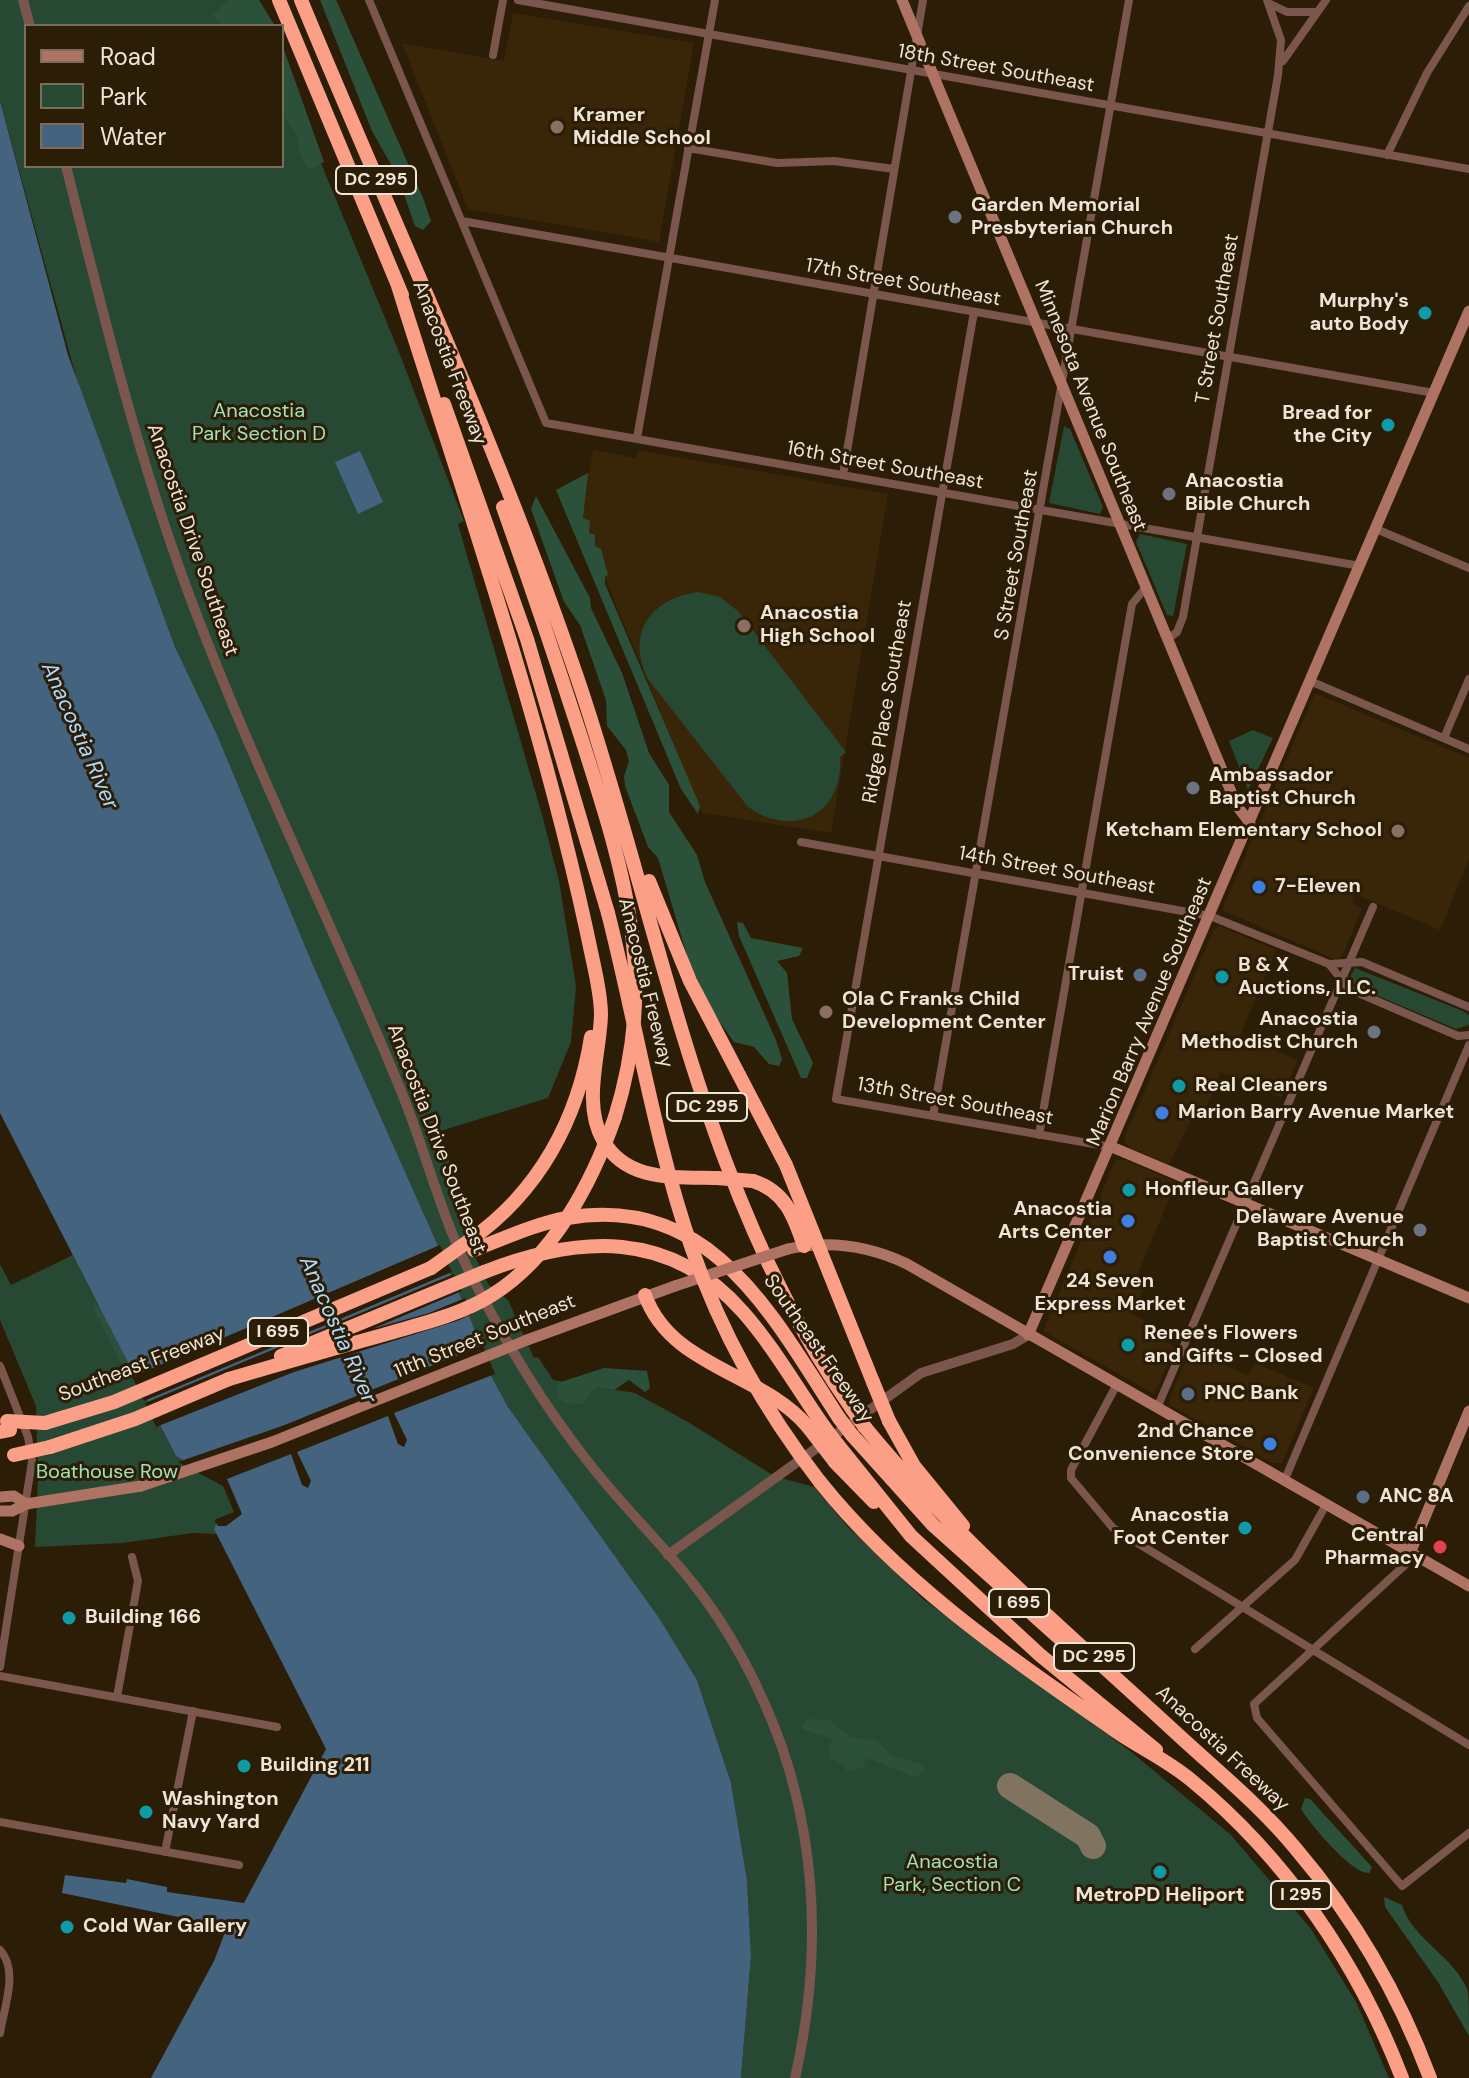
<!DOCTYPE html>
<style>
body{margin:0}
#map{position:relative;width:1469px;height:2078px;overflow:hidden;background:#2c1d06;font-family:"DM Sans",sans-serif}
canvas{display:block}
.legend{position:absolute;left:24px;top:24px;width:260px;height:144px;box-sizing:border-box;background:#2c1d06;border:2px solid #7a6d5a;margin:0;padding:10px 14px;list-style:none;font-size:24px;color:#eee4d7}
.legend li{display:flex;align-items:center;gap:16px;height:40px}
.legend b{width:40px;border:2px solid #7a6d5a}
</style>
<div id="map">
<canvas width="1469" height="2078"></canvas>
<ul class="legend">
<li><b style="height:10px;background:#af7364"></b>Road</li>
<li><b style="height:22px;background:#274934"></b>Park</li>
<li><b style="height:22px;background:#43637e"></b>Water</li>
</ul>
</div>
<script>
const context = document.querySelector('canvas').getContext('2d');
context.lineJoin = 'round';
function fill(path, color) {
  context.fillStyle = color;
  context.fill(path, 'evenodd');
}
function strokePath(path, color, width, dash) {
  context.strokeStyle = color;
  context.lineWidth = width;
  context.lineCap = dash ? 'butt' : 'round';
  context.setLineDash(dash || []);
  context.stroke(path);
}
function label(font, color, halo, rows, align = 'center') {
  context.font = font + ' "DM Sans",sans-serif';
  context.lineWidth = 6;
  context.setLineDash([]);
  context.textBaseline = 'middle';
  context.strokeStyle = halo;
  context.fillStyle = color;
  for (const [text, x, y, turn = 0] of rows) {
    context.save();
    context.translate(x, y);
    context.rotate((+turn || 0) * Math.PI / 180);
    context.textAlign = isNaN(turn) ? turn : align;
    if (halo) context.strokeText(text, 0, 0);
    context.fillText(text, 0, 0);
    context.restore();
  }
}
const built = new Path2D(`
 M513 13 694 43 659 242 468 209 402 43 504 61Z
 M593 450 636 458 638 450 888 494 831 833 702 813 566 484 589 473Z
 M1315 693 1469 758V859L1440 930 1355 894 1351 902 1362 909 1342 957 1336 960 1222 910Z
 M1220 926 1276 950 1240 1036 1298 1060 1282 1098 1221 1072 1202 1117 1194 1115 1169 1164 1128 1147 1124 1139 1214 929Z
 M1122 1159 1176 1182 1137 1276 1147 1280 1133 1314 1146 1321 1141 1332 1176 1347 1154 1394 1043 1331 1115 1161Z
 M1190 1350 1248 1375 1255 1363 1314 1388 1282 1463H1272L1170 1405V1397Z`);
const green = new Path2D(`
 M0 0H259L268 26H26V166H282V69L397 347 464 521 458 524 544 822 559 881 576 986 571 1042 548 1098 437 1132 461 1191 463 1231 488 1284 508 1300 534 1358 538 1357 553 1380 635 1393 688 1422 774 1476 814 1487 848 1527 923 1599 1130 1751 1231 1835 1311 1929 1356 2002 1389 2078H741L751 1956 747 1880 731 1783 697 1680 659 1619 508 1407 489 1372 471 1320 313 965 218 737 175 647 80 391 0 101Z
 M1064 426 1070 429 1103 507 1100 514 1049 503Z
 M1140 534 1187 544 1173 616 1167 615 1136 542Z
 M698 592 720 597 738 611 846 752 840 757C844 814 794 839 748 807L648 679C626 633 650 599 698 592Z
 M1253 730 1273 738 1248 790 1229 741Z
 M1355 968 1463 1011 1469 1015V1025L1456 1029 1357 987 1349 979Z
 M0 1113 176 1456 229 1488 239 1509 214 1529 217 1534 193 1533 122 1543 35 1547 38 1480 36 1406 0 1320V1264L11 1285 73 1255Z`);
const forest = new Path2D(`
 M228 0H259L275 26H222L213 15Z
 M320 0H336L338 4 423 198 431 221 423 230 415 226 398 177 372 131Z
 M282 44 324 162 309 170 300 154 297 135 282 114Z
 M588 473 583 518 590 521 589 533 595 535V546L601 549 608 575 605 576V584L700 806 698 814 681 789 556 490Z
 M536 496 590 598 591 608 622 673 649 753 669 785V812L697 855 705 882 776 1040 782 1059 779 1066 769 1064 754 1047 734 1042 714 1014 689 962 658 858 648 847 625 786 624 776 629 761 626 750 607 726 606 700 580 625 564 602 531 509Z
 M737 922 743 923 751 938 803 948 799 956 777 961 787 973 792 1019 813 1063 807 1078H801L795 1064 739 936Z
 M95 1304 100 1307 134 1373 128 1378 93 1308Z
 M604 1368 647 1371 650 1388 645 1392 629 1380 614 1390 595 1387 583 1404 565 1403 558 1398V1383Z
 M106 1375 115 1376 119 1382 91 1392 87 1381Z
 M806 1719 830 1720 851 1738 876 1740 891 1755 923 1765 926 1771 915 1777 867 1758 863 1767 847 1771 843 1764 830 1758 829 1748 834 1739 802 1729Z
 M1305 1798 1310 1799 1372 1867 1369 1873C1352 1874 1311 1825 1301 1809Z
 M1384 1897 1402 1905C1412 1939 1455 1957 1468 1991 1469 2003 1469 2023 1469 2036L1438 1982 1385 1907Z`);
const water = new Path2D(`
 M0 101 68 355 175 647 218 737 313 965 471 1320 489 1372 508 1407 659 1618 697 1680 731 1783 747 1880 751 1956 741 2078H151L214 1961 227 1927 62 1893 65 1875 126 1883 127 1879 167 1887V1892L244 1903 326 1749 214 1529 216 1524 233 1517 238 1509 229 1488 176 1456 0 1113Z
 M360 451 383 502 358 514 335 462Z`);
const pier = new Path2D(`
 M440 1245 452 1272 144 1401 132 1377Z
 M454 1274 462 1291 372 1329 429 1313 465 1298 472 1314 457 1321 294 1372 156 1427 145 1403Z
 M483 1345 495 1374 394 1413 407 1440 404 1447 398 1444 388 1416 297 1452 311 1481 308 1488 302 1485 291 1454 227 1479 242 1514 226 1526H218L214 1520 234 1512 223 1486 178 1462 282 1426Z`);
const taxiway = new Path2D(`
 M1010 1786 1088 1836 1093 1846`);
const minor = new Path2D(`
 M369 0 546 423 1360 566
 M518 0 1469 169
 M1268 3 1287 12H1316
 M493 55 503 0
 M1283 61 1326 0
 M688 148 777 163 834 161 894 169
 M1387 155 1427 73 1469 6
 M462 221 1434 393
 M974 312 836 1099 1111 1147
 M637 438 715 0
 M843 475 923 0
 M1376 529 1469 568
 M1168 639 1177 632 1183 617 1278 75 1281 40 1267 0
 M1310 681 1469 749
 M1444 738 1469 679
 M801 842 1210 916 1329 964 1349 989 1458 1036 1469 1035
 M1329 964 1362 962 1469 1007
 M933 1116 1129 0
 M1039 1135 1132 604 1146 587
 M0 1366 28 1437 32 1461 0 1667
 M1116 1386 1071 1470V1478L1113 1528 1469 1745
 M1157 1408 1373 907
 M1285 1479 1469 1045
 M1411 1551 1406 1564 1254 1704 1257 1718 1402 1886 1469 1833
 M1195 1649 1295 1560 1327 1503
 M0 1676 277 1727
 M117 1697 138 1581 132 1557
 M0 1822 239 1865
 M165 1852 193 1711
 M0 1950C19 1970 4 2008 0 2033`);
const tertiary = new Path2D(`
 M23 0 30 26
 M66 166C102 309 136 451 187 589 249 757 329 916 397 1081 423 1142 438 1207 467 1267 501 1335 542 1404 589 1463 621 1504 659 1541 692 1582 731 1631 761 1689 782 1747 819 1856 820 1967 795 2078
 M668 1555 921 1373 1013 1344 1028 1335`);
const secondary = new Path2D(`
 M902 0 1237 806 1250 823
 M1112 1147 1469 1298
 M788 1249C829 1240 869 1246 907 1264L1469 1586
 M1028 1335 1469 311
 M527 1340 675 1286
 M0 1497 14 1496 26 1504
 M0 1511H12L26 1504 141 1486
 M0 1539 19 1546
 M1411 1551 1469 1411`);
const motorway = new Path2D(`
 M279 0 402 295
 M301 0C394 225 499 447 577 677 661 923 700 1193 852 1409
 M398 286C468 509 546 732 593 961 597 979 601 997 601 1015 600 1054 582 1103 603 1140 626 1182 675 1177 717 1178
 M444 404 527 639 608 913
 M503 507C530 583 556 660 581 737 624 872 659 975 615 1117
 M649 881 690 981 786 1165 873 1382
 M753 1181C785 1191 794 1216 804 1246
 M470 1240C539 1192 578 1119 591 1037
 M474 1250C505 1238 535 1224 567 1218 712 1193 773 1317 839 1418
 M484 1272C579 1235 670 1229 743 1312 774 1347 798 1390 825 1428
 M645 1295C671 1368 762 1372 808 1427
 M889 1421 914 1466 963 1526
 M45 1423 114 1402 431 1268
 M864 1426C956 1539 1068 1633 1174 1731 1216 1770 1260 1805 1296 1849 1354 1917 1399 1995 1430 2078
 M0 1432 10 1430
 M852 1435 933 1525 1086 1662
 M838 1445 911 1536 1040 1655 1156 1750
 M50 1447 135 1419 229 1379
 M835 1462 874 1502
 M820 1482C901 1583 1005 1654 1110 1727 1136 1746 1166 1759 1191 1780 1286 1858 1358 1963 1402 2078`);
const secondaryBridge = new Path2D(`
 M675 1286 788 1249
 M141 1486 272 1442 527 1340`);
const motorwayBridge = new Path2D(`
 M608 913C636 1023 655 1143 692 1249 721 1333 765 1411 820 1482
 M717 1178 753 1181
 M431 1268 470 1240
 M281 1356 484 1272
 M229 1379C280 1364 332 1349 383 1335 420 1324 458 1316 492 1295 553 1257 592 1183 615 1117
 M873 1382 889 1421
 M852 1409 864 1426
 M839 1418 852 1435
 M7 1421 45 1423
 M808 1427 835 1462
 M825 1428 838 1445
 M14 1455 50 1447`);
const markers = [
 [557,127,8,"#8d6e63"],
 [955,217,8,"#6b7280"],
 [1425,313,8,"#0f9aa8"],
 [1388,425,8,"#0f9aa8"],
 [1169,494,8,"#6b7280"],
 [744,626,8,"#8d6e63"],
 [1193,788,8,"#6b7280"],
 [1398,831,8,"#8d6e63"],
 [1259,887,8,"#3f7fe0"],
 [1140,975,8,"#5c6f8a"],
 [1222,977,8,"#0f9aa8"],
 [826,1012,8,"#8d6e63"],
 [1374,1032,8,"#6b7280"],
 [1179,1086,8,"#0f9aa8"],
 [1162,1113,8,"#3f7fe0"],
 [1129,1190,8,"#0f9aa8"],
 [1128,1221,8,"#3f7fe0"],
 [1420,1230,8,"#6b7280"],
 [1110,1257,8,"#3f7fe0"],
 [1128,1345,8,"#0f9aa8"],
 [1188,1394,8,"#5c6f8a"],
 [1270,1444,8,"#3f7fe0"],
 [1363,1497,8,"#5c6f8a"],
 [1245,1528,8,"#0f9aa8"],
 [1440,1547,8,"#e0444e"],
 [69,1618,8,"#0f9aa8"],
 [244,1766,8,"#0f9aa8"],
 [146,1812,8,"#0f9aa8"],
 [1160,1872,8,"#0f9aa8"],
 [67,1927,8,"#0f9aa8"]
];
const shields = [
 [376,180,80],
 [707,1107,80],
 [278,1332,60],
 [1019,1603,60],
 [1094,1657,80],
 [1301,1895,60]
];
const shieldNames = [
 ["DC 295",376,180],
 ["DC 295",707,1107],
 ["I 695",278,1332],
 ["I 695",1019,1603],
 ["DC 295",1094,1657],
 ["I 295",1301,1895]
];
const streetNames = [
 ["18th Street Southeast",996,69,10],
 ["17th Street Southeast",903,283,10],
 ["T Street Southeast",1218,319,-80],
 ["Anacostia Freeway",449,363,69],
 ["Minnesota Avenue Southeast",1090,406,68],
 ["16th Street Southeast",885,466,10],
 ["Anacostia Drive Southeast",192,540,71],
 ["S Street Southeast",1017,555,-80],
 ["Ridge Place Southeast",888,702,-80],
 ["14th Street Southeast",1057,871,10],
 ["Anacostia Freeway",645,983,76],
 ["Marion Barry Avenue Southeast",1150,1012,-67],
 ["13th Street Southeast",955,1102,10],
 ["Anacostia Drive Southeast",436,1139,69],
 ["11th Street Southeast",485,1337,-22],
 ["Southeast Freeway",818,1349,55],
 ["Southeast Freeway",142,1365,-21],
 ["Anacostia Freeway",1222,1749,43]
];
const poiNames = [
 ["Kramer",573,116],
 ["Middle School",573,139],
 ["Garden Memorial",971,206],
 ["Presbyterian Church",971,229],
 ["Murphy's",1409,302,"right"],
 ["auto Body",1409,325,"right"],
 ["Bread for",1372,414,"right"],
 ["the City",1372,437,"right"],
 ["Anacostia",1185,482],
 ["Bible Church",1185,505],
 ["Anacostia",760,614],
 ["High School",760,637],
 ["Ambassador",1209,776],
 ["Baptist Church",1209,799],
 ["Ketcham Elementary School",1382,831,"right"],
 ["7-Eleven",1275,887],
 ["B & X",1238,966],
 ["Auctions, LLC.",1238,989],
 ["Truist",1124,975,"right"],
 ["Ola C Franks Child",842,1000],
 ["Development Center",842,1023],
 ["Anacostia",1358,1020,"right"],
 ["Methodist Church",1358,1043,"right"],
 ["Real Cleaners",1195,1086],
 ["Marion Barry Avenue Market",1178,1113],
 ["Honfleur Gallery",1145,1190],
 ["Anacostia",1112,1210,"right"],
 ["Arts Center",1112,1233,"right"],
 ["Delaware Avenue",1404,1218,"right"],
 ["Baptist Church",1404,1241,"right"],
 ["24 Seven",1110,1282,"center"],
 ["Express Market",1110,1305,"center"],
 ["Renee's Flowers",1144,1334],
 ["and Gifts - Closed",1144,1357],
 ["PNC Bank",1204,1394],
 ["2nd Chance",1254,1432,"right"],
 ["Convenience Store",1254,1455,"right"],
 ["ANC 8A",1379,1497],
 ["Anacostia",1229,1516,"right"],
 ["Foot Center",1229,1539,"right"],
 ["Central",1424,1536,"right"],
 ["Pharmacy",1424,1559,"right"],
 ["Building 166",85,1618],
 ["Building 211",260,1766],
 ["Washington",162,1800],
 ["Navy Yard",162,1823],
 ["MetroPD Heliport",1160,1896,"center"],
 ["Cold War Gallery",83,1927]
];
const parkNames = [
 ["Anacostia",259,412],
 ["Park Section D",259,435],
 ["Boathouse Row",107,1473],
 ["Anacostia",952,1863],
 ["Park, Section C",952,1886]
];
const waterNames = [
 ["Anacostia River",79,736,66],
 ["Anacostia River",337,1330,66]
];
fill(built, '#392507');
fill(green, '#274934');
fill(forest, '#2c513a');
fill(water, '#43637e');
fill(pier, '#2c1d06');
strokePath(taxiway, '#807461', 26);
strokePath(minor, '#7b564c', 8);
strokePath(tertiary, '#7b564c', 10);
strokePath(secondary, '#af7364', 11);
strokePath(motorway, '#fc9f87', 14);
strokePath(secondaryBridge, '#af7364', 11);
strokePath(motorwayBridge, '#fc9f87', 14);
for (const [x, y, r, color] of markers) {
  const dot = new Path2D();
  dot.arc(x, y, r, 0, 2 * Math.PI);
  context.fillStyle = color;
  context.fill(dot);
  strokePath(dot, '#2c1d06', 3);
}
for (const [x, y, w] of shields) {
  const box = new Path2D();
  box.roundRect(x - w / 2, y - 14, w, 28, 6);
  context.fillStyle = '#2c1d06';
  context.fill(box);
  strokePath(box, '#eee4d7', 2);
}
label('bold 18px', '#eee4d7', null, shieldNames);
label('20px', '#eee4d7', '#2c1d06', streetNames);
label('bold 20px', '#eee4d7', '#2c1d06', poiNames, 'left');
label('20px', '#a0e1b8', '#2c1d06', parkNames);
label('italic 22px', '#addaff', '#2c1d06', waterNames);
</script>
